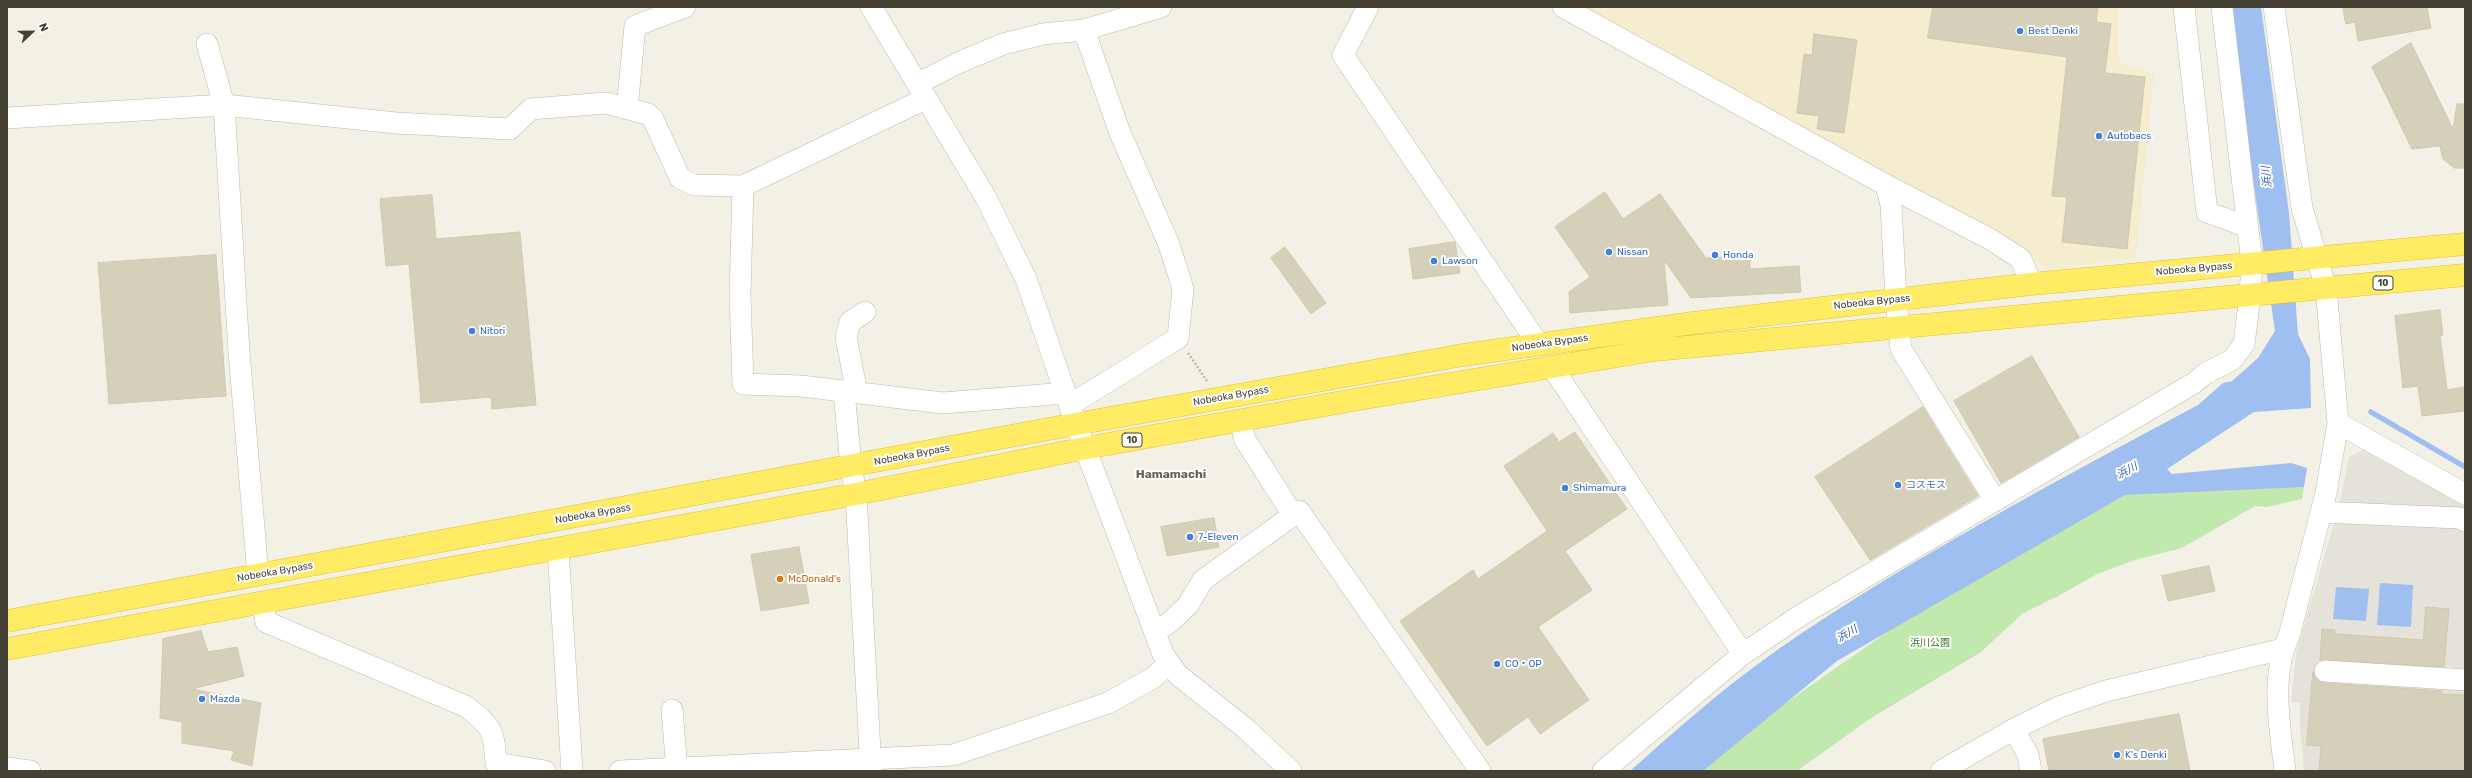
<!DOCTYPE html>
<meta charset="utf-8">
<style>
body{margin:0}
#map{position:relative;width:2472px;height:778px;overflow:hidden;background:#f3f1e5;font-family:Rubik,sans-serif}
canvas{display:block}
.frame{position:absolute;inset:0;border:8px solid #454235;pointer-events:none}
.north{position:absolute;left:12px;top:12px;width:40px;height:40px;-webkit-text-stroke:3px #fff;paint-order:stroke;rotate:68deg;font-size:11px;font-weight:700;line-height:16px;text-align:center;color:#454235}
.north::after{content:'';display:block;margin:auto;width:14px;height:18px;background:#454235;clip-path:polygon(50% 0,100% 100%,50% 72%,0 100%)}
</style>
<div id="map">
<canvas width="2472" height="778"></canvas>
<div class="frame"></div>
<div class="north">N</div>
</div>
<script>
const context = document.querySelector('canvas').getContext('2d');
context.lineJoin = 'round';
function fill(path, color) {
  context.fillStyle = color;
  context.fill(path, 'evenodd');
}
function strokePath(path, color, width, dash) {
  context.strokeStyle = color;
  context.lineWidth = width;
  context.lineCap = dash ? 'butt' : 'round';
  context.setLineDash(dash || []);
  context.stroke(path);
}
function label(font, color, halo, rows, align = 'center') {
  context.font = font + ' Rubik,"Noto Sans JP",sans-serif';
  context.lineWidth = 4;
  context.setLineDash([]);
  context.textBaseline = 'middle';
  context.strokeStyle = halo;
  context.fillStyle = color;
  for (const [text, x, y, turn = 0] of rows) {
    context.save();
    context.translate(x, y);
    context.rotate((+turn || 0) * Math.PI / 180);
    context.textAlign = isNaN(turn) ? turn : align;
    if (halo) context.strokeText(text, 0, 0);
    context.fillText(text, 0, 0);
    context.restore();
  }
}
const commercial = new Path2D(`
 M1576 7H2119V63L2154 74 2136 257 2050 270Z`);
const industrial = new Path2D(`
 M2368 447 2465 502V771H2304L2300 727V703L2291 702 2296 652 2339 506 2349 457Z`);
const green = new Path2D(`
 M2270 486 2304 487 2302 499 2267 507 2255 506 2182 548 2138 559 2097 574 2062 594 2022 614 1981 652 1871 718 1797 771H1700L1780 707 1909 617 2125 495Z`);
const water = new Path2D(`
 M2228 7H2261L2289 213 2298 334 2310 359 2311 408 2254 412 2167 469 2172 474 2291 463 2307 468 2304 487 2125 495 1837 661 1703 771H1630C1678 728 1727 685 1780 648 1913 557 2056 481 2198 405L2223 383 2232 381 2258 358 2275 331Z
 M2380 583 2413 585 2411 627 2377 625Z
 M2336 587 2369 589 2366 621 2333 619Z`);
const stream = new Path2D(`
 M2371 412 2465 467`);
const building = new Path2D(`
 M1933 7H2098L2096 22 2111 24 2105 73 2145 77 2127 249 2062 242 2067 197 2052 196 2067 57 1928 38Z
 M2343 7H2427L2431 28 2358 41 2355 22 2346 24Z
 M1814 34 1857 40 1844 133 1817 129 1819 116 1797 113 1804 54 1812 55Z
 M2411 43 2453 129 2457 104H2465V168H2454L2443 159 2440 146 2412 149 2372 67Z
 M1605 192 1623 219 1660 194 1706 258 1750 256V269L1799 266 1801 292 1691 298 1664 260 1668 305 1570 313 1569 292 1590 277 1555 227Z
 M432 195 436 239 520 232 536 405 492 409 491 397 421 403 409 264 386 266 380 199Z
 M1455 242 1460 273 1413 279 1409 249Z
 M1285 247 1326 303 1311 314 1271 258Z
 M216 255 226 396 109 404 98 263Z
 M2440 310 2443 335 2440 336 2447 390 2465 387V411L2422 416 2418 386 2403 388 2395 316Z
 M2032 356 2079 437 2001 483 1954 401Z
 M1923 407 1978 496 1870 560 1815 477Z
 M1575 432 1627 509 1565 551 1592 590 1538 627 1589 700 1540 734 1528 717 1487 746 1400 621 1473 570 1478 579 1547 531 1504 466 1553 433 1559 442Z
 M1214 518 1219 547 1167 556 1161 527Z
 M799 547 809 603 761 611 751 555Z
 M2209 566 2215 591 2168 601 2162 576Z
 M2426 607 2449 609 2444 667 2320 660 2322 629 2335 630V634L2423 640Z
 M201 631 208 652 237 647 244 676 192 689 261 703 252 766 231 760 234 751 182 743V722L160 718 163 639Z
 M2313 672 2318 681 2324 683 2442 691V694L2465 695V771H2319L2321 746 2307 745Z
 M2179 714 2190 771H2049L2043 739Z`);
const path = new Path2D(`
 M1188 353 1207 381`);
const minor = new Path2D(`
 M871 7 985 196 1026 279 1076 424 1163 654 1178 675 1245 728 1291 771
 M1368 7 1343 55 1539 345
 M1563 7 1886 185 1990 239 2021 259 2031 284
 M2184 7 2207 212 2248 227
 M2274 7 2302 208 2326 288 2338 423 2326 493 2289 636C2270 676 2280 728 2285 771
 M207 44 224 105 239 352 258 575
 M917 84 958 63 1003 44 1043 34 1084 30 1161 7
 M627 109 635 26 685 7
 M7 118 224 105 396 123 510 129 531 109 606 103 648 114 653 119 680 178 694 185 743 186 925 99
 M1886 185 1891 205 1896 300 1901 349 1995 500
 M743 186 740 295 743 384 801 386 943 403 1066 393
 M1552 367 1743 654
 M844 392 851 466 856 494 871 770
 M857 393 846 337 850 322 865 312
 M1070 405 1178 338 1183 289 1179 276 1168 242 1120 133 1084 30
 M1241 420 1244 438 1293 515
 M2338 423 2465 494
 M2321 512 2460 518 2465 521
 M558 549 572 771
 M263 604 266 622 465 706C492 726 494 730 496 763L545 771
 M1155 631 1169 623 1188 605 1203 580 1299 511 1480 771
 M2325 671 2465 680
 M672 710 677 771
 M2014 729 2028 755 2031 771
 M7 768 30 771
 M620 771 953 755 1108 703 1153 678 1168 664
 M1603 771 1743 654 1801 615 2194 383 2206 373 2232 360 2244 344 2250 296 2252 263 2222 7
 M1941 771 2014 729 2059 707 2106 691 2283 649`);
const highway = new Path2D(`
 M7 621 1076 424 1463 355 1693 323 2031 284 2465 244
 M7 649 856 494 1086 448 1359 399 1654 350 2465 275`);
const markers = [
 [2020,31,4,"#3f7fe0"],
 [2099,136,4,"#3f7fe0"],
 [1609,252,4,"#3f7fe0"],
 [1715,255,4,"#3f7fe0"],
 [1434,261,4,"#3f7fe0"],
 [472,331,4,"#3f7fe0"],
 [1898,485,4,"#3f7fe0"],
 [1565,488,4,"#3f7fe0"],
 [1190,537,4,"#3f7fe0"],
 [780,579,4,"#e8710a"],
 [1497,664,4,"#3f7fe0"],
 [202,699,4,"#3f7fe0"],
 [2117,755,4,"#3f7fe0"]
];
const shields = [
 [2383,283,20],
 [1132,440,20]
];
const shieldNames = [
 ["10",2383,283],
 ["10",1132,440]
];
const shopNames = [
 ["Best Denki",2028,31],
 ["Autobacs",2107,136],
 ["Nissan",1617,252],
 ["Honda",1723,255],
 ["Lawson",1442,261],
 ["Nitori",480,331],
 ["コスモス",1906,485],
 ["Shimamura",1573,488],
 ["7-Eleven",1198,537],
 ["CO・OP",1505,664],
 ["Mazda",210,699],
 ["K's Denki",2125,755]
];
const streetNames = [
 ["Nobeoka Bypass",2194,269,-5],
 ["Nobeoka Bypass",1872,302,-6],
 ["Nobeoka Bypass",1550,343,-8],
 ["Nobeoka Bypass",1231,396,-10],
 ["Nobeoka Bypass",912,455,-11],
 ["Nobeoka Bypass",593,514,-10],
 ["Nobeoka Bypass",275,572,-10]
];
const foodNames = [
 ["McDonald's",788,579]
];
const parkNames = [
 ["浜川公園",1930,643]
];
const waterNames = [
 ["浜川",2267,177,-96],
 ["浜川",2127,471,-28],
 ["浜川",1847,634,-30]
];
const quarterNames = [
 ["Hamamachi",1171,475]
];
fill(commercial, '#f5edcf');
fill(industrial, '#e5e2da');
fill(green, '#c1e8ad');
fill(water, '#a0bff1');
strokePath(stream, '#a0bff1', 5.5);
fill(building, '#d4d0ba');
strokePath(building, '#cfc9ad', 1);
strokePath(minor, '#bebba8', 22);
strokePath(highway, '#dfc433', 23);
strokePath(path, '#c0bb99', 2.5, [2, 2]);
strokePath(minor, '#fff', 21);
strokePath(highway, '#ffec64', 22);
for (const [x, y, r, color] of markers) {
  const dot = new Path2D();
  dot.arc(x, y, r, 0, 2 * Math.PI);
  context.fillStyle = color;
  context.fill(dot);
  strokePath(dot, '#fff', 1.5);
}
for (const [x, y, w] of shields) {
  const box = new Path2D();
  box.roundRect(x - w / 2, y - 7, w, 14, 3);
  context.fillStyle = '#fff';
  context.fill(box);
  strokePath(box, '#454235', 1);
}
label('bold 9px', '#454235', null, shieldNames);
label('10px', '#366cbe', '#fff', shopNames, 'left');
label('10px', '#454235', '#fff', streetNames);
label('10px', '#c56008', '#fff', foodNames, 'left');
label('10px', '#357727', '#fff', parkNames);
label('italic 11px', '#2d5eb2', '#fff', waterNames);
label('bold 12px', '#68634c', '#fff', quarterNames);
</script>
